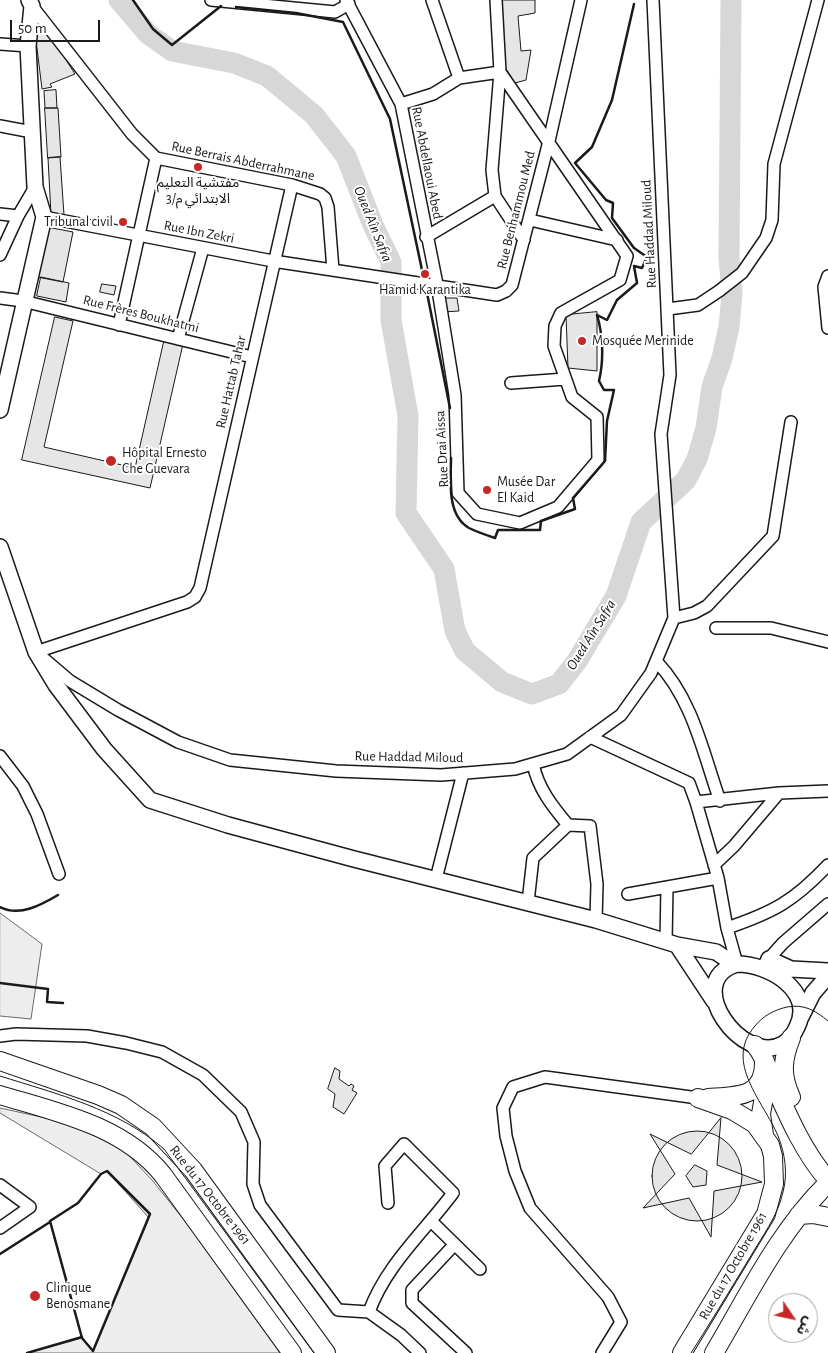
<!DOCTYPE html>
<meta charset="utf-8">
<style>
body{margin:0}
#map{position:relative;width:828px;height:1353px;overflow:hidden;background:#fff;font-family:"Alegreya Sans","Noto Sans Arabic",sans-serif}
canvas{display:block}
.north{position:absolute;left:768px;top:1293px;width:50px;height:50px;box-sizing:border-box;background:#fff;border:1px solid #a3a3a3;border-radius:50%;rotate:124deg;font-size:14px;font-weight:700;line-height:20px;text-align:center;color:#1a1a1a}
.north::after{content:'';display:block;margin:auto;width:18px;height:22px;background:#c62828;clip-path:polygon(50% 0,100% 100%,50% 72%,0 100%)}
.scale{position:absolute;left:10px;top:20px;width:90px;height:22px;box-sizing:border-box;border:2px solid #1a1a1a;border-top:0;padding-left:6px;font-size:15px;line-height:18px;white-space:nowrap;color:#1a1a1a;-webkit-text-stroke:4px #fff;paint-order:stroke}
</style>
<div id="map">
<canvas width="828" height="1353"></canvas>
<div class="north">ش</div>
<div class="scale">50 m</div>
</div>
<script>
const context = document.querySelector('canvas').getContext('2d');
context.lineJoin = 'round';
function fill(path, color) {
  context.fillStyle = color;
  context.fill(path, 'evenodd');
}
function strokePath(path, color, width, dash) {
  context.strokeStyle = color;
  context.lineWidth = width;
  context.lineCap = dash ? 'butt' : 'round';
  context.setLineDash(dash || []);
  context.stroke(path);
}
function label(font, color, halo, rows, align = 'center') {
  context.font = font + ' "Alegreya Sans","Noto Sans Arabic",sans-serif';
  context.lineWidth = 4;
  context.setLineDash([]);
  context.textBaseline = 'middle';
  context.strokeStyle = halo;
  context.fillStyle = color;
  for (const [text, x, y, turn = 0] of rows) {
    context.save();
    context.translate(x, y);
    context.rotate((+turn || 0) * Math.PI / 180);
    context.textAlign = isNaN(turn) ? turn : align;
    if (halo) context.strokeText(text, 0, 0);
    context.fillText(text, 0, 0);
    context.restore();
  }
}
const built = new Path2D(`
 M0 913 42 944 31 1019 0 1016Z
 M0 1108 64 1122 122 1148 152 1180 184 1220 280 1353H27L82 1338 93 1351 149 1218 107 1171 101 1174 0 1113Z`);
const river = new Path2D(`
 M119 0 148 34 172 51 234 63 267 76 314 115 346 156 373 225 391 262V320L408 416 406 513 444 569 455 631 465 651 502 682 532 694 559 684 577 661 616 596 641 522 686 480 697 459 706 428 712 387 722 358 729 327 732 294 729 257 731 0`);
const building = new Path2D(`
 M501 0H535V13L518 16 521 51 531 50 526 80 515 83 503 64Z
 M47 30 75 74 50 84 52 87 42 89 35 32Z
 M56 90 57 108H45L44 91Z
 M45 108H58L61 157 48 158Z
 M60 157 64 215H51L48 158Z
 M47 227 73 232 63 282 37 277Z
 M428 269 429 277 423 278 422 270Z
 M41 277 69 283 66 302 37 296Z
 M102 284 116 286 114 295 100 292Z
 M443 298H457L459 311 443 312Z
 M597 312V371L568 368 566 315Z
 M55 317 73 321 44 447 135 468 164 340 183 344 150 488 22 460Z
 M335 1068 340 1071 339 1079 349 1086 351 1084 354 1086 352 1090 357 1093 344 1114 333 1107 335 1094 328 1089Z
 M721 1118 717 1165 762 1182 714 1191 711 1237 689 1198 643 1208 675 1174 650 1134 691 1154Z
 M652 1176a45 45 0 1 1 90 0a45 45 0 1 1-90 0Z
 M695 1165 707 1171 706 1185 693 1187 686 1176Z`);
const street = new Path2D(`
 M211 0 335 12 349 4
 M346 0 401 104 437 284 455 395 458 493 477 514 520 523 558 507 598 460 597 417 572 397 554 346 555 326 561 313 620 280 627 256 500 72 459 78 433 94 401 104
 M432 0 459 78
 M496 0 500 72 492 170 495 196 524 240
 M32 6 132 134 156 158 292 185 320 194 325 198 328 207 333 270
 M0 44 28 46
 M0 126 32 132
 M0 214 18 216
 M44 217 273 261 497 295 506 291 512 285 549 141 581 0
 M530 220 617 240
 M426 237 495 196
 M0 255 18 216 35 187
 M828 276 824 287 828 328
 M0 298 23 301 252 357
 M668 309 698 305 719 291 742 273 766 238 772 220 774 164 818 0
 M119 325 156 158
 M178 339 203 248
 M511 383 565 379
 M674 618 694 613 707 606 773 536 791 422
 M716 628H771L828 642
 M36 652 187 602 195 597 200 588 292 185
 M43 658 70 681 118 710 178 742 230 760 336 771 441 775 515 769 567 754 621 715 651 673 674 618 661 434 670 375 653 0
 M657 662C693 700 703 753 720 801
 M590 737 689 783 696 802
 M0 756 23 786 37 814 59 874
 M533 764C538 788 552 806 568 825
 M714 865 734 846 779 793
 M436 879 463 773
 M628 894 718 878
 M528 902 533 858 568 825 590 826 597 884 596 920
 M727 928C774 912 794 901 828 865
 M666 942 667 887
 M737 964 727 928 718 878 696 802 779 793 828 791
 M764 964 783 943 828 904
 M0 1036 16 1034 87 1036 126 1043 162 1052 203 1075 241 1112 254 1142 253 1184 260 1205 338 1310 369 1312 401 1335 420 1353
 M0 1185 30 1207 0 1228
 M431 1221 480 1269
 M454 1245 412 1290V1303L466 1353
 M369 1312C386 1265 424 1232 453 1193L404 1144 385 1166 388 1203
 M602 1353 621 1322 608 1297 530 1208 515 1171 506 1136 503 1108 513 1087 545 1077 698 1098`);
const secondary = new Path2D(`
 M0 410 44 217 35 187 28 46 32 6 29 0
 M0 547 36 652 56 685 104 749 150 800 228 825 354 859 596 920 677 945 716 952 734 964
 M677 945 714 1001
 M769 959 791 969 828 971
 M737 964C768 964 815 990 797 1027 794 1034 790 1040 783 1044 743 1067 680 981 737 964Z
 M801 1017 813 993 828 976`);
const primary = new Path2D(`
 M791 1038C782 1060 781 1076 791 1097
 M755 1045C765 1056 767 1069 773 1082 788 1116 804 1153 828 1180
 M0 1061 98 1095 121 1105 153 1127 193 1170 326 1353
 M0 1095C57 1112 124 1126 163 1175L292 1353
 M708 1098C737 1096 765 1098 764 1061
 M764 1135 761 1114 768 1073
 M799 1215 813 1214 828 1217
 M682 1353 766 1214 774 1184 773 1156 770 1145 755 1124 732 1110 698 1098
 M714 1353C749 1294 779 1231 828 1183`);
const tram = new Path2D(`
 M0 1076C57 1094 118 1109 164 1149L314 1353
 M691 1353C711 1322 730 1290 749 1259 761 1238 778 1216 783 1192 788 1174 785 1153 778 1136 764 1102 723 1062 755 1026 763 1016 774 1010 787 1007 804 1004 815 1010 828 1021`);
const wall = new Path2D(`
 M133 0 153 29 172 45 221 6
 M236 7 296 13 343 22 390 119 422 270
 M427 293 450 408
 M451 458C451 479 446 515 469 528 477 532 486 535 495 538L498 530H540L541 521 575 509 573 498 605 461 607 421 614 390H604L599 381C604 360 603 335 597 315L607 320 617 300 637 283 634 266 642 268 647 257 634 248 612 218 613 203 606 200 575 163 592 147 612 100 634 4
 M0 907C20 917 41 905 58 895
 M0 983 48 989 47 1002 63 1003
 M107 1171 150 1214 93 1351 82 1338 50 1221 78 1203 101 1174Z
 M0 1254 50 1222
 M27 1353 82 1337`);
const markers = [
 [198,167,5,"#c62828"],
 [123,222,5,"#c62828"],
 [425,274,5,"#c62828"],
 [582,341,5,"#c62828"],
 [111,461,6,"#c62828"],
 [487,490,5,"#c62828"],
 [35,1296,6,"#c62828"]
];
const streetNames = [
 ["Rue Berrais Abderrahmane",243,161,12],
 ["Rue Abdellaoui Abed",427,163,79],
 ["Rue Benhammou Med",516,210,-76],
 ["Rue Ibn Zekri",199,232,11],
 ["Rue Haddad Miloud",649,234,-93],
 ["Rue Frères Boukhatmi",141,314,14],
 ["Rue Hattab Tahar",231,382,-77],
 ["Rue Drai Aissa",442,449,-93],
 ["Rue Haddad Miloud",409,757,1],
 ["Rue du 17 Octobre 1961",210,1195,52],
 ["Rue du 17 Octobre 1961",733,1266,-60]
];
const poiNames = [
 ["مفتشية التعليم",198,183,"center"],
 ["الابتدائي م/3",198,199,"center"],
 ["Tribunal civil",113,222,"right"],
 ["Hamid Karantika",425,290,"center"],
 ["Mosquée Merinide",592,341],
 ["Hôpital Ernesto",122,453],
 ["Che Guevara",122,469],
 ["Musée Dar",497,482],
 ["El Kaid",497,498],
 ["Clinique",46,1288],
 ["Benosmane",46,1304]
];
const waterNames = [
 ["Oued Aîn Safra",373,224,68],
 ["Oued Aîn Safra",591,635,-58]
];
fill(built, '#ededed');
strokePath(built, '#6a6a6a', 1);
strokePath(river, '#d7d7d7', 21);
fill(building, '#e6e6e6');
strokePath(building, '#1a1a1a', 1);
strokePath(street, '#1a1a1a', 14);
strokePath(secondary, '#1a1a1a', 18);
strokePath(primary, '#1a1a1a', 20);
strokePath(street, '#fff', 11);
strokePath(secondary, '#fff', 15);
strokePath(primary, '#fff', 18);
strokePath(tram, '#1a1a1a', 1);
strokePath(wall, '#1a1a1a', 2.5);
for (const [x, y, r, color] of markers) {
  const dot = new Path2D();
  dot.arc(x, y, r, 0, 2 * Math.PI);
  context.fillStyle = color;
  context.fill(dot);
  strokePath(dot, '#fff', 2);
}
label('14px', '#1a1a1a', '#fff', streetNames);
label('14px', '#1a1a1a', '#fff', poiNames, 'left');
label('italic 15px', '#1a1a1a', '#fff', waterNames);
</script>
